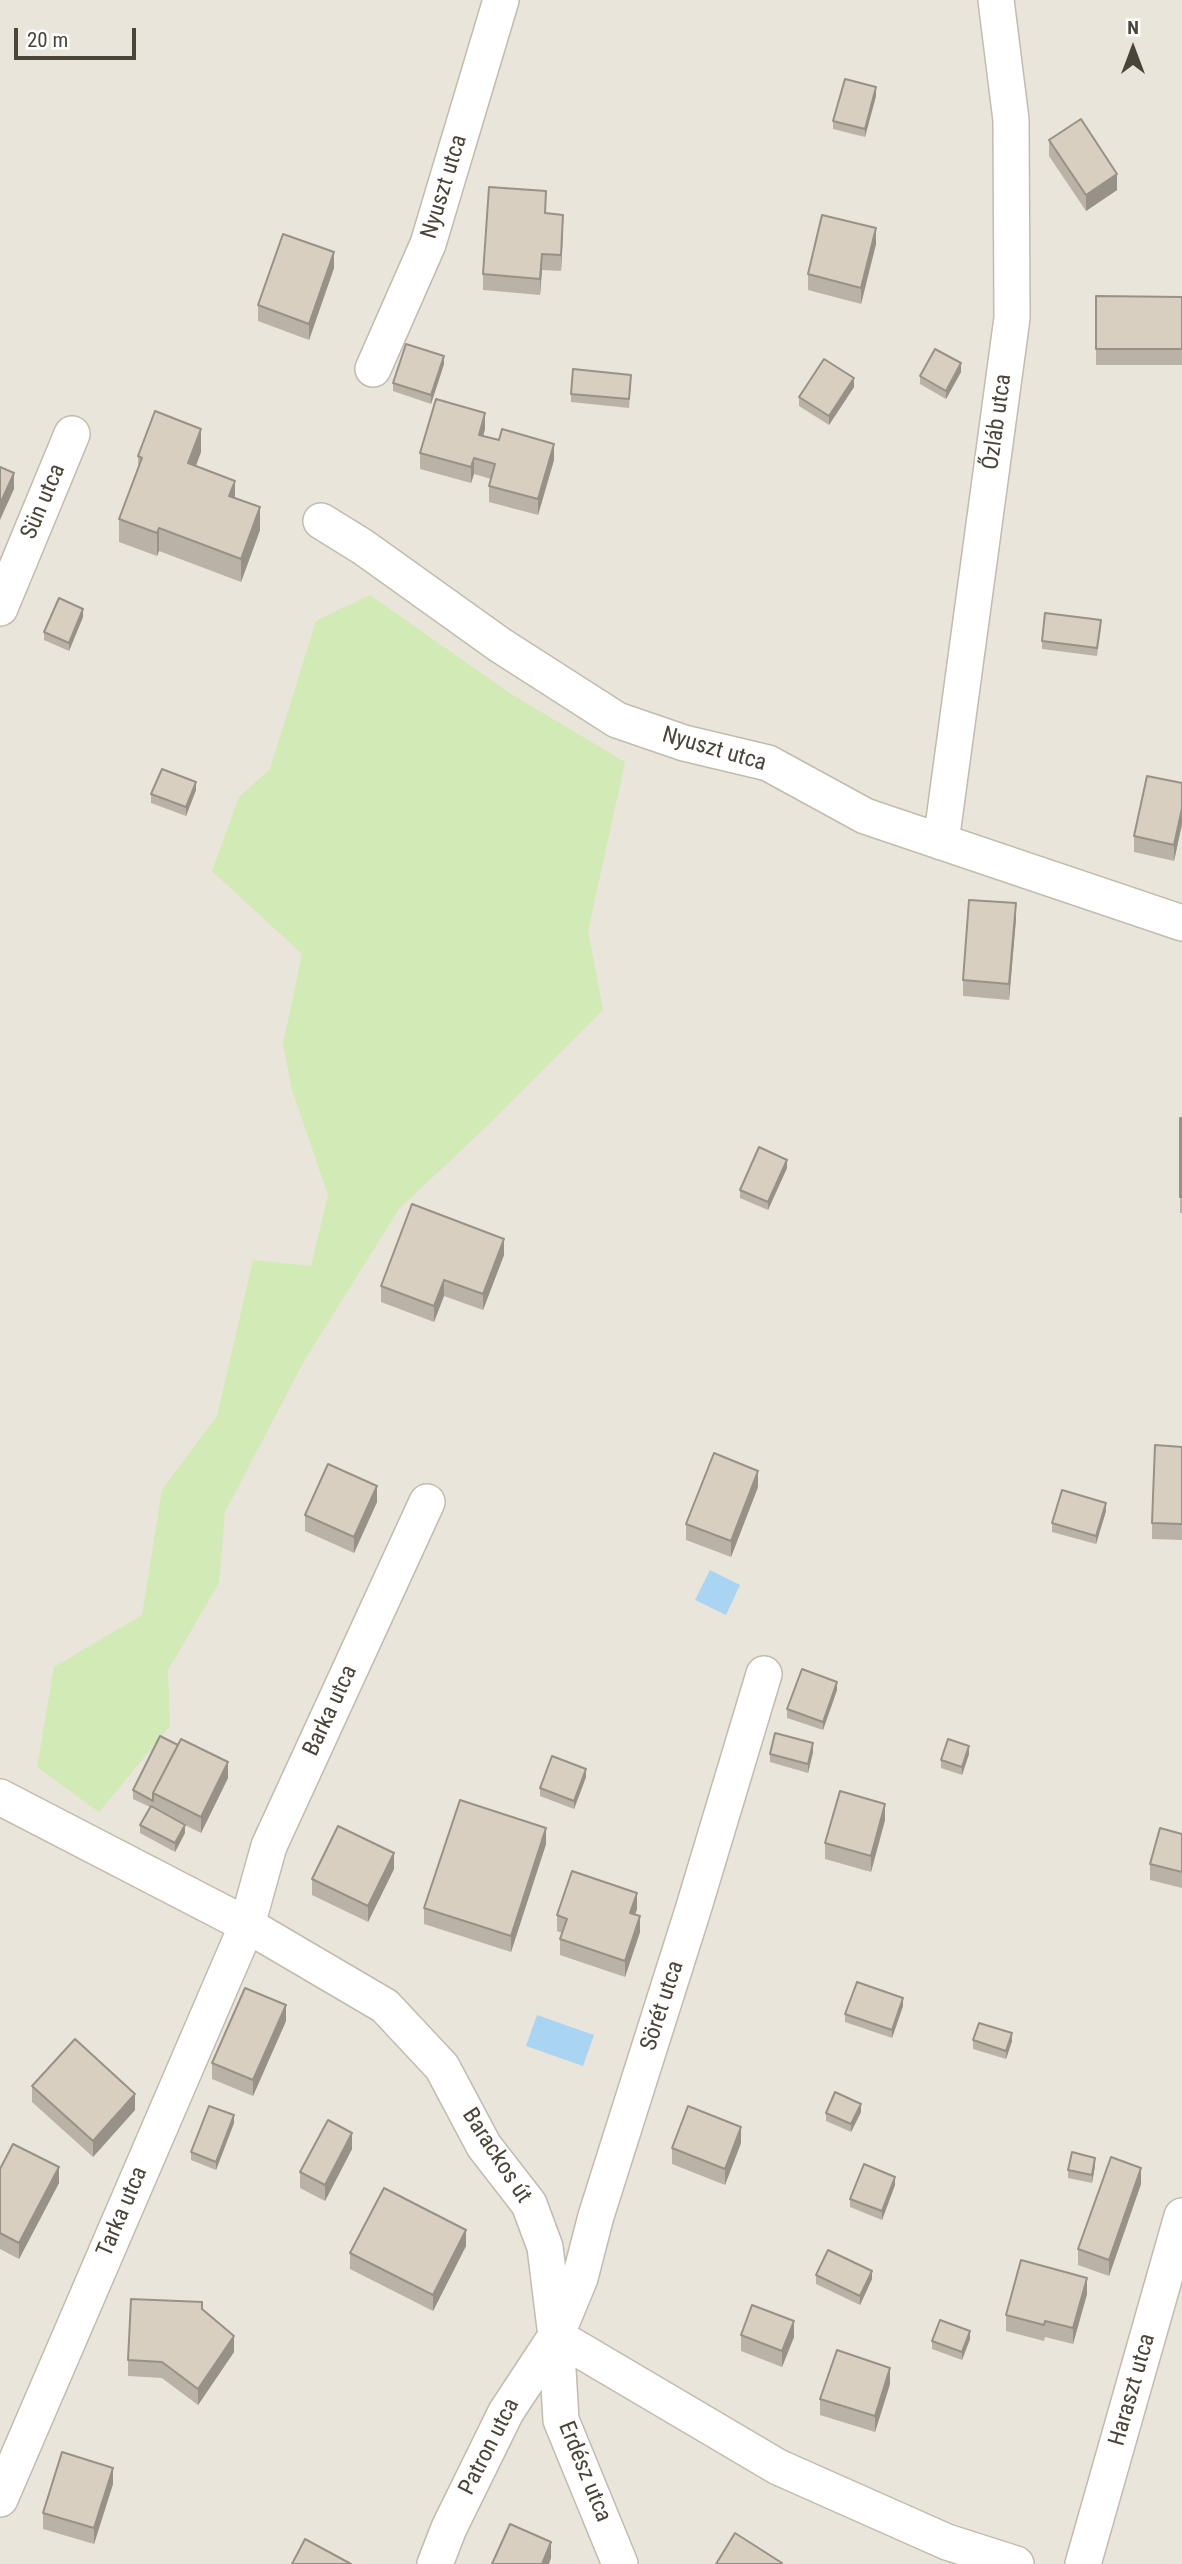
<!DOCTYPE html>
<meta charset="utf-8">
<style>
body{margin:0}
#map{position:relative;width:1182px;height:2564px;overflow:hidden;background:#f6f3ec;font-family:"Roboto Condensed",sans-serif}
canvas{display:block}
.north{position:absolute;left:1098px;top:14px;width:70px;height:70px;-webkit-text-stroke:5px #fff;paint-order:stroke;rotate:0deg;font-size:19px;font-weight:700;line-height:28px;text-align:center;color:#4b4439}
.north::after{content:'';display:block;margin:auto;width:24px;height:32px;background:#4b4439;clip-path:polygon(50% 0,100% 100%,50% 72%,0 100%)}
.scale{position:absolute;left:14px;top:28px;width:122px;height:32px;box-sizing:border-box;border:4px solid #4b4439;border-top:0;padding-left:9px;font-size:21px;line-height:24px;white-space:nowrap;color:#4b4439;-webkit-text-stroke:5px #fff;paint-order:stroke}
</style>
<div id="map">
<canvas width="1182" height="2564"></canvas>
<div class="north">N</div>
<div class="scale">20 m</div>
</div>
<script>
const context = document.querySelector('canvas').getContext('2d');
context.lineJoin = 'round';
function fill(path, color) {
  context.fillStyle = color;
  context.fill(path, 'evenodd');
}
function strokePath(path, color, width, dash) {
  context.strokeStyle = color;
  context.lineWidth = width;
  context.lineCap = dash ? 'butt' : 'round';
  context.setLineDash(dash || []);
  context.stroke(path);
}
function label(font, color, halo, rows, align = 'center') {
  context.font = font + ' "Roboto Condensed",sans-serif';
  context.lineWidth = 5;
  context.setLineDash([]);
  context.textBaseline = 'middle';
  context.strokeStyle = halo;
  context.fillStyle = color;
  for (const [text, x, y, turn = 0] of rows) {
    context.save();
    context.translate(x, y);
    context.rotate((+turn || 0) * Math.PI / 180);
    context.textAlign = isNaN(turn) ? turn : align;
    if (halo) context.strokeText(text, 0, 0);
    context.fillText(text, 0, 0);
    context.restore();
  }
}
const residential = new Path2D(`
 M0 0H1182V2564H0Z`);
const green = new Path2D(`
 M370 595 511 694 625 762 588 931 603 1010 489 1124 399 1209 303 1363 225 1512 219 1583 168 1670 170 1726 99 1812 37 1767 54 1667 142 1615 162 1490 217 1416 253 1260 311 1266 328 1195 292 1090 283 1044 302 954 212 871 239 797 270 769 316 621Z`);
const water = new Path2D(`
 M710 1570 740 1585 726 1615 695 1600Z
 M537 2015 594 2035 583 2066 526 2046Z`);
const street = new Path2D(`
 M373 369 428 244 501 0
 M321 521 363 547 500 645 617 720 684 743 768 763 865 816 1182 923
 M0 608 72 434
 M941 842 1012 318 1011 120 996 0
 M0 1797 247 1925 385 2006 442 2067 484 2146 529 2204 545 2247 556 2336 778 2467 947 2542 1016 2564
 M556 2336 561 2420 620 2564
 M0 2499 247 1925 269 1846 427 1502
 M435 2564 449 2528 506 2412 556 2336 580 2278 596 2216 693 1910 764 1674
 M1083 2564 1182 2216`);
const wall = new Path2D(`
 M876 96 865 137 833 129V121Z
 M1049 140 1117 190 1086 211 1049 156Z
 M546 207V213L563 231 561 271 542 270 540 295 483 290V274Z
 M876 244 861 304 808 290V274Z
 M334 268 309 340 258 321V305Z
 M1096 296 1182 297V365H1096Z
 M444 364 431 404 393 391V383Z
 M961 372 946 399 920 384V376Z
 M631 383 629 408 571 402V394Z
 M854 387 829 425 799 406V397Z
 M485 429 483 436 554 460 538 515 489 502V486L491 479 474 474 471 483 420 469V453Z
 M201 452 196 466 235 498 260 530 241 582 159 551 157 556 119 542V519L138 469V456Z
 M83 617 69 651 44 640V632Z
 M1101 628 1097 656 1042 649V641Z
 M1182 783V824L1174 861 1134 852V836Z
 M196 790 186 816 151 803V794Z
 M1016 919 1009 1000 963 996V980Z
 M1180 1118H1182V1213H1180Z
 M787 1168 768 1210 740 1198V1190Z
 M504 1255 483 1310 444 1296 434 1322 381 1302V1286Z
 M1182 1447V1540L1152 1539V1523Z
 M758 1487 731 1557 686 1540V1524Z
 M377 1502 354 1553 305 1531V1515Z
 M1106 1511 1096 1544 1052 1532V1523Z
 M837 1690 823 1730 787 1718V1709Z
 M813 1752 808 1773 770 1762V1754Z
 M969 1754 962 1775 941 1768V1760Z
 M586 1777 574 1809 540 1796V1788Z
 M228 1778 201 1833 183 1824 185 1833 175 1852 140 1833V1825L150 1807 133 1799V1790Z
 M885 1820 871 1872 825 1859V1843Z
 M1182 1834V1888L1150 1880V1864Z
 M546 1844 511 1952 424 1924V1908Z
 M394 1869 368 1922 312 1895V1879Z
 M637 1909 635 1914 640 1932 625 1977 560 1955V1939L562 1933 557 1931V1915Z
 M903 2006 892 2038 845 2022V2014Z
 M286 2021 253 2096 212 2079V2063Z
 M973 2040 1012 2041 1006 2059 973 2049Z
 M32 2086 135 2110 93 2157 32 2102Z
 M861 2112 851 2132 826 2121V2113Z
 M234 2123 216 2170 191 2160V2152Z
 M741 2143 725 2185 672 2164V2148Z
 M352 2149 325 2201 300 2188V2172Z
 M1095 2166 1092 2183 1068 2178V2170Z
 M0 2169 59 2183 19 2259 0 2249Z
 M1141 2184 1109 2276 1078 2265V2249Z
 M895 2185 882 2220 850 2207V2199Z
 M466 2246 433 2311 350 2269V2253Z
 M816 2275 872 2279 860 2305 816 2284Z
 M1087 2294 1073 2344 1045 2337 1044 2341 1006 2331V2315Z
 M202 2309 234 2352 198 2405 162 2378 128 2376V2360Z
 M741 2335 794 2337 782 2367 741 2351Z
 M970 2339 962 2360 932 2349V2341Z
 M890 2384 875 2432 820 2415V2399Z
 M113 2484 94 2544 43 2529V2513Z`);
const shadedWall = new Path2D(`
 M876 87V96L865 137V129Z
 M1117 174V190L1086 211V195Z
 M563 215V231L561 271V255Z
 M876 228V244L861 304V288Z
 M334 252V268L309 340V324Z
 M542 254V270L540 295V279Z
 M444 356V364L431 404V395Z
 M961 363V372L946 399V391Z
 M854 378V387L829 425V416Z
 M485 413V429L479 451V435Z
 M201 429V452L188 486V463Z
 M554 444V460L538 515V499Z
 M474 458V474L471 483V467Z
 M14 473V489L0 520V504Z
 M235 481V504L229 496Z
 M260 507V530L241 582V559Z
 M159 528V551L157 556V533Z
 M83 609V617L69 651V643Z
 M196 782V790L186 816V807Z
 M1182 808V824L1174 861V845Z
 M1016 903V919L1009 1000V984Z
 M787 1160V1168L768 1210V1202Z
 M504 1239V1255L483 1310V1294Z
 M444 1280V1296L434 1322V1306Z
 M758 1471V1487L731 1557V1541Z
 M377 1486V1502L354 1553V1537Z
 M1106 1503V1511L1096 1544V1536Z
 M837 1682V1690L823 1730V1722Z
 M813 1743V1752L808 1773V1764Z
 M969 1746V1754L962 1775V1767Z
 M228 1762V1778L201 1833V1817Z
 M586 1769V1777L574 1809V1801Z
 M885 1804V1820L871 1872V1856Z
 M185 1825V1833L175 1852V1843Z
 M546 1828V1844L511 1952V1936Z
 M394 1853V1869L368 1922V1906Z
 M637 1893V1909L630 1929V1913Z
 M640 1916V1932L625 1977V1961Z
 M903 1998V2006L892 2038V2030Z
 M286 2005V2021L253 2096V2080Z
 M1012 2033V2041L1006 2059V2051Z
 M135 2094V2110L93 2157V2141Z
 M861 2104V2112L851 2132V2124Z
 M234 2115V2123L216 2170V2162Z
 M741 2127V2143L725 2185V2169Z
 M352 2133V2149L325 2201V2185Z
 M1095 2158V2166L1092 2183V2175Z
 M59 2167V2183L19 2259V2243Z
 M1141 2168V2184L1109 2276V2260Z
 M895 2177V2185L882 2220V2211Z
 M466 2230V2246L433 2311V2295Z
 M872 2271V2279L860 2305V2296Z
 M1087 2278V2294L1073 2344V2328Z
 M794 2321V2337L782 2367V2351Z
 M970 2331V2339L962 2360V2352Z
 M234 2336V2352L198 2405V2389Z
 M890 2368V2384L875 2432V2416Z
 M113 2468V2484L94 2544V2528Z
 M551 2542V2558L549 2564H542Z`);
const building = new Path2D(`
 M845 79 876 87 865 129 833 121Z
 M1081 119 1117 174 1086 195 1049 140Z
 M489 187 546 191 545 213 563 215 561 255 542 254 540 279 483 274Z
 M822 215 876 228 861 288 808 274Z
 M283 234 334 252 309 324 258 305Z
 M1096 296 1182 297V349H1096Z
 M406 344 444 356 431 395 393 383Z
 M935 349 961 363 946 391 920 376Z
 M824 359 854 378 829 416 799 397Z
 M573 369 631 375 629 399 571 394Z
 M436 399 485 413 479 435 499 440 502 429 554 444 538 499 489 486 495 464 474 458 471 467 420 453Z
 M155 411 201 429 188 463 235 481 229 496 260 507 241 559 159 528 157 533 119 519 142 458 138 456Z
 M0 467 14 473 0 504Z
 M59 598 83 609 69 643 44 632Z
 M1045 613 1101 620 1097 648 1042 641Z
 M162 769 196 782 186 807 151 794Z
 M1147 776 1182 783V808L1174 845 1134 836Z
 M969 900 1016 903 1009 984 963 980Z
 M1180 1118H1182V1197H1180Z
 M759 1147 787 1160 768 1202 740 1190Z
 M412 1204 504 1239 483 1294 444 1280 434 1306 381 1286Z
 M1155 1445 1182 1447V1524L1152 1523Z
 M714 1453 758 1471 731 1541 686 1524Z
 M328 1464 377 1486 354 1537 305 1515Z
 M1062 1490 1106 1503 1096 1536 1052 1523Z
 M802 1669 837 1682 823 1722 787 1709Z
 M775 1733 813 1743 808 1764 770 1754Z
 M160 1736 178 1745 153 1793V1801L133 1790Z
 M181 1739 228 1762 201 1817 153 1793Z
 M948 1739 969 1746 962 1767 941 1760Z
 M552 1756 586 1769 574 1801 540 1788Z
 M840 1791 885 1804 871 1856 825 1843Z
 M460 1800 546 1828 511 1936 424 1908Z
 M151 1806 185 1825 175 1843 140 1825Z
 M338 1826 394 1853 368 1906 312 1879Z
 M1160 1828 1182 1834V1872L1150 1864Z
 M572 1871 637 1893 630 1913 640 1916 625 1961 560 1939 567 1919 557 1915Z
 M857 1982 903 1998 892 2030 845 2014Z
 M245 1988 286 2005 253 2080 212 2063Z
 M979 2023 1012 2033 1006 2051 973 2040Z
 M75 2039 135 2094 93 2141 32 2086Z
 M835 2092 861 2104 851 2124 826 2113Z
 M209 2106 234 2115 216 2162 191 2152Z
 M688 2106 741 2127 725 2169 672 2148Z
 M328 2120 352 2133 325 2185 300 2172Z
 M13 2144 59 2167 19 2243 0 2233V2169Z
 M1072 2152 1095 2158 1092 2175 1068 2170Z
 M1111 2157 1141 2168 1109 2260 1078 2249Z
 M864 2164 895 2177 882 2211 850 2199Z
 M384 2188 466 2230 433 2295 350 2253Z
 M828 2250 872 2271 860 2296 816 2275Z
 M1021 2260 1087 2278 1073 2328 1045 2321 1044 2325 1006 2315Z
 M131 2299 202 2302V2309L234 2336 198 2389 162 2362 128 2360Z
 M752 2305 794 2321 782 2351 741 2335Z
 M940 2320 970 2331 962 2352 932 2341Z
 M837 2350 890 2368 875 2416 820 2399Z
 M62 2452 113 2468 94 2528 43 2513Z
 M510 2524 551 2542 542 2564H492Z
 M735 2533 782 2563 781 2564H716Z
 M305 2539 351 2564H292Z`);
const streetNames = [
 ["Nyuszt utca",445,187,-73],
 ["Őzláb utca",998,422,-82],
 ["Sün utca",44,502,-67],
 ["Nyuszt utca",714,750,16],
 ["Barka utca",331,1711,-65],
 ["Sörét utca",663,2006,-72],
 ["Barackos út",496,2156,57],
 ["Tarka utca",123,2212,-67],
 ["Haraszt utca",1133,2390,-74],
 ["Patron utca",490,2447,-63],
 ["Erdész utca",584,2472,68]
];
fill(residential, '#eae5da');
fill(green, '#d2eab5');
fill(water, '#a9d4f2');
strokePath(street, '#c2bbae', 38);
strokePath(street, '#fff', 35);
fill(wall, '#bab2a6');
fill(shadedWall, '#979187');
fill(building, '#d8cfc1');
strokePath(building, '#979187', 2);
label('23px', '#4b4439', '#fff', streetNames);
</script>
